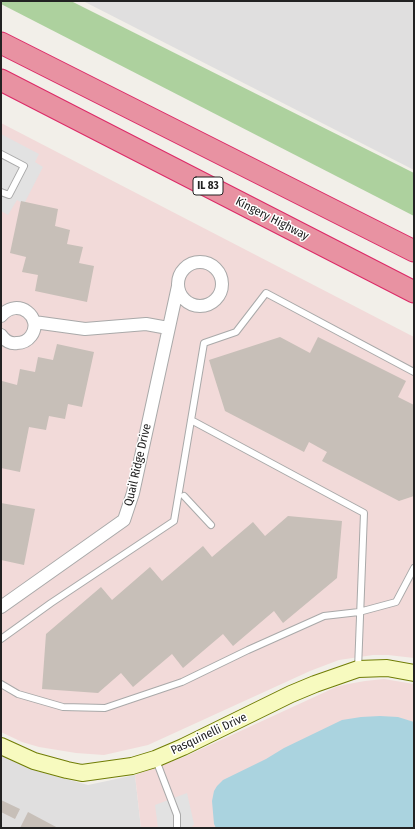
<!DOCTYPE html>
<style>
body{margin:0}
#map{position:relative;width:415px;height:829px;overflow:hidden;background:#f2efe9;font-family:"Fira Sans Condensed",sans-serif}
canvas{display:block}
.frame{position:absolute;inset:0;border:2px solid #222;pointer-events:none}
</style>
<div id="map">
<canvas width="415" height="829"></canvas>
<div class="frame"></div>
</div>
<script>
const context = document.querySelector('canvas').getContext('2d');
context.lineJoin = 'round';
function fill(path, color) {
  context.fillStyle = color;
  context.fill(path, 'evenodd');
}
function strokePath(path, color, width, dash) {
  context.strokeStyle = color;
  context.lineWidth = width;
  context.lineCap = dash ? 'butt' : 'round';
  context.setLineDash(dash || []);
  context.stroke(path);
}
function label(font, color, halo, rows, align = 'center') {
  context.font = font + ' "Fira Sans Condensed",sans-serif';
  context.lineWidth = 3;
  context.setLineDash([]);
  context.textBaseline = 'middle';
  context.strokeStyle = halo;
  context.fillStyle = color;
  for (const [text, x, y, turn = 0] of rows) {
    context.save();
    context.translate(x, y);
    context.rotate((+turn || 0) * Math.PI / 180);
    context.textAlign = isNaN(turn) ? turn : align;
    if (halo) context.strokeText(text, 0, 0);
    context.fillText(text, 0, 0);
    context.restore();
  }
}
const residential = new Path2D(`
 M83 1H414V170Z
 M1 754 37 771 88 785 135 775 141 828H1Z`);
const commercial = new Path2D(`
 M1 123 414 337V658L388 655H373L339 660 310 671 148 745 104 755 76 753 39 747 22 742 1 732Z
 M384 679 414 684V828H141L135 775 184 757 336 687 348 684 365 681Z`);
const forest = new Path2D(`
 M1 1H71L414 173V216L1 4Z`);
const parking = new Path2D(`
 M1 134 39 154 35 162 43 167 24 204 17 200 8 215 1 211Z
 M187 793 194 824 191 828H158L155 805Z`);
const water = new Path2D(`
 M380 716 398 717 414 722V828H216L214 824 212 801 214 791 217 786 223 780 266 759 284 748 342 720 361 717Z`);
const building = new Path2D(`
 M21 201 58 209 55 226 70 230 67 244 83 247 79 263 94 266 87 302 35 291 38 275 22 272 26 257 10 253Z
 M280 337 310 353 318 337 406 381 398 397 414 405V496L399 501 322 461 327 452 309 442 304 452 225 411 209 360Z
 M57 344 94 352 82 407 68 404 65 419 49 416 46 430 29 427 20 472 1 468 2 381 17 385 20 369 35 372 38 357 53 360Z
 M1 503 35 509 24 565 1 560Z
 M288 516 342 521 337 578 283 623 274 611 233 646 223 634 183 668 172 654 133 687 121 673 98 693 42 689 46 634 101 587 112 600 150 567 162 581 203 546 212 557 253 522 265 536Z
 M1 800 20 809 15 819 1 812Z
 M28 812 58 828H20Z`);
const lane = new Path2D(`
 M1 154 24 166 9 195 1 192
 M191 420 364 513 358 669
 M184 496 211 525
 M1 639 51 603 174 521 204 343 236 332 266 293 414 372
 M1 684 18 694 63 707 105 708 182 682 248 650 324 616 359 612 396 602 414 568
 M156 760 177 815V828`);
const street = new Path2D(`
 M178 284a22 22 0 1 1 44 0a22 22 0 1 1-44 0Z
 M1 316C18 296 44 318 31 336 28 340 23 343 17 343 11 344 5 341 1 335
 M34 322 85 329 146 324 168 328
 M1 607 124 520 133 493 178 286`);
const secondary = new Path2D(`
 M1 746 34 761 67 770 82 773 132 766 155 759 183 747 291 694 315 684 358 669 387 668 414 673`);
const highway = new Path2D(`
 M1 43 414 251
 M1 80 414 292`);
const shields = [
 [208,186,30]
];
const shieldNames = [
 ["IL 83",208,186]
];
const streetNames = [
 ["Kingery Highway",272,219,27],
 ["Quail Ridge Drive",138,465,-77],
 ["Pasquinelli Drive",209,734,-25]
];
fill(residential, '#e0dfdf');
fill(commercial, '#f2dad9');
fill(forest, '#add19e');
fill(parking, '#e2e2e2');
fill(water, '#aad3df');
fill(building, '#c7bfb8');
strokePath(lane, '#a9a9a9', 8);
strokePath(street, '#a9a9a9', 14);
strokePath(secondary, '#707d05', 18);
strokePath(highway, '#dc2a67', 23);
strokePath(lane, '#fff', 6);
strokePath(street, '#fff', 12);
strokePath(secondary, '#f7fabf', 16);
strokePath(highway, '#e892a2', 21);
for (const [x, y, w] of shields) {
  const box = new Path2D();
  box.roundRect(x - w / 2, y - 9, w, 18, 3);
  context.fillStyle = '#fff';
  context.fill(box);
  strokePath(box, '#222', 1);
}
label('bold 11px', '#222', null, shieldNames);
label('12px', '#222', '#fff', streetNames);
</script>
